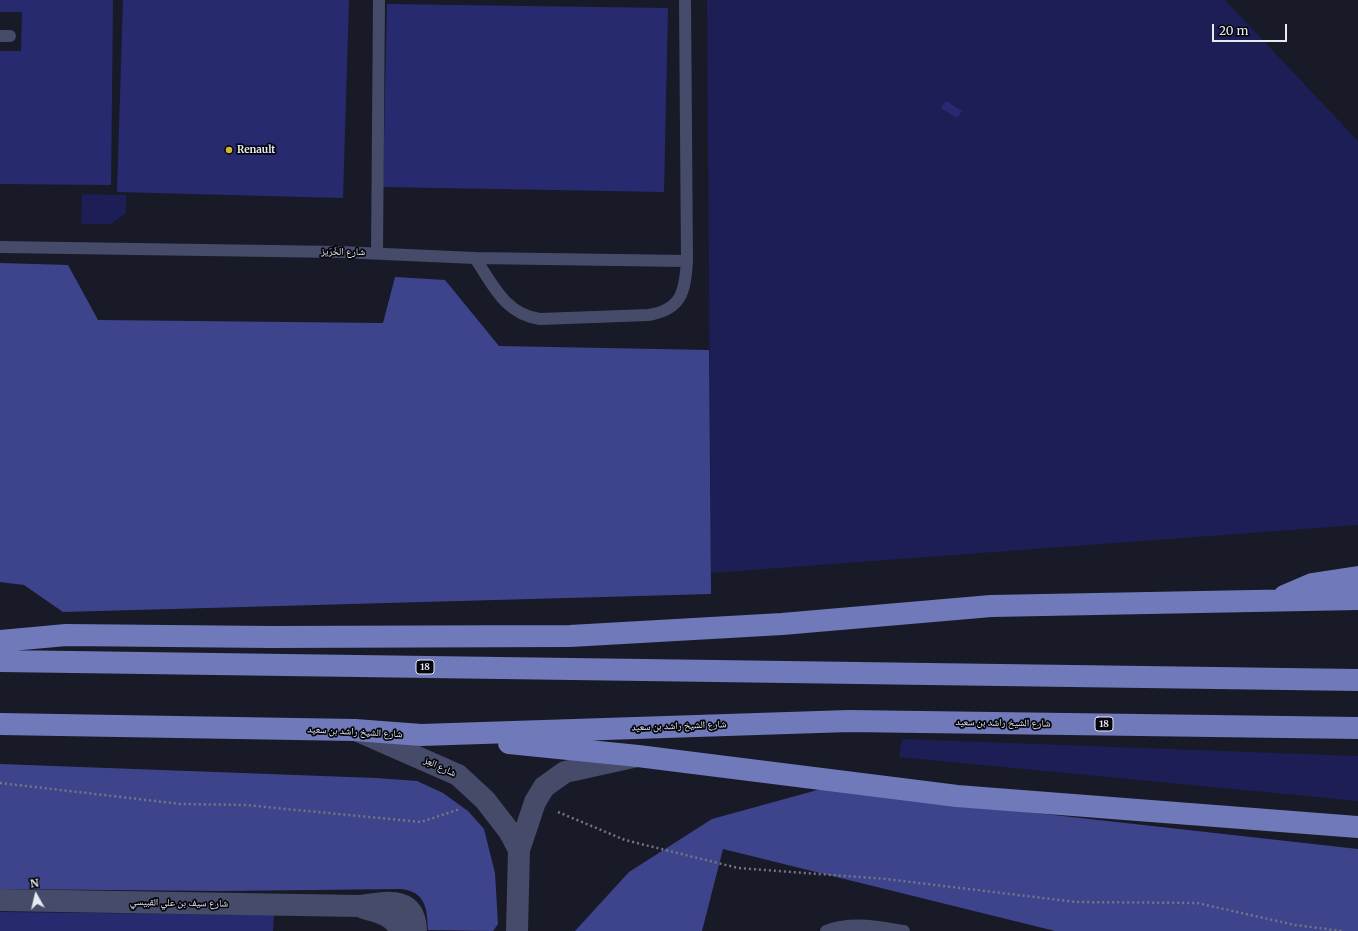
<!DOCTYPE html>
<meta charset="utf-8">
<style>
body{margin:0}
#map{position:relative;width:1358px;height:931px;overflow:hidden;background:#181a27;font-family:Merriweather,serif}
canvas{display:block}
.north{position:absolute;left:16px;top:875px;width:40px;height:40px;-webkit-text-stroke:3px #05060b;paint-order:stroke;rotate:352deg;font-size:11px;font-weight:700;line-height:16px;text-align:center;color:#e8eaf3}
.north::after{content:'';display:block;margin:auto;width:14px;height:18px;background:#e8eaf3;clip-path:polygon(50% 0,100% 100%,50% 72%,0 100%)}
.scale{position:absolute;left:1212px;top:24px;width:75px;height:18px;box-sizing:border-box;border:2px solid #e8eaf3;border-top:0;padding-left:5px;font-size:12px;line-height:14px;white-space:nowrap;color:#e8eaf3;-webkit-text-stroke:3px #05060b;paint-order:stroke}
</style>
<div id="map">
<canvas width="1358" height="931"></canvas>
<div class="north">N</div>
<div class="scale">20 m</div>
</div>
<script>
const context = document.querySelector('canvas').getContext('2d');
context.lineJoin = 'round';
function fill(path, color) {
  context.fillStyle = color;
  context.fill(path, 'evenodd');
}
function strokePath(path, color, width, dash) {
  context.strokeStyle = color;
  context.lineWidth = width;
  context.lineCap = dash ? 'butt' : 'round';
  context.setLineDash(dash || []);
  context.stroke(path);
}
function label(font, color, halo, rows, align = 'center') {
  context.font = font + ' Merriweather,"Noto Naskh Arabic",serif';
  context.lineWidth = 3.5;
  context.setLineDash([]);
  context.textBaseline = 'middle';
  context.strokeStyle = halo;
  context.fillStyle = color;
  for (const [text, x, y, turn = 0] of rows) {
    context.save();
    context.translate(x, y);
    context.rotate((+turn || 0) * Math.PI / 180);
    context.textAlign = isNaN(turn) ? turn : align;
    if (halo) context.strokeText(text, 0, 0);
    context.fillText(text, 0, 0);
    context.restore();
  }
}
const green = new Path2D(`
 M707 0H1225L1358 141V525L711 573Z
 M82 194 126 195V213L111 224H81Z
 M902 739 1358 756V801L899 757Z`);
const forest = new Path2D(`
 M0 263 68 265 98 320 383 323 395 277 445 280 499 346 709 350 711 594 63 612 24 585 0 582Z
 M0 764 376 778 417 781 443 793 468 811 484 829 495 873 498 924 493 931 428 930C427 909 426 891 400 889L221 891 0 889Z
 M821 789 1358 849V931H1055L723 849 702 931H575L629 872 712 819Z`);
const building = new Path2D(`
 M0 0H113L111 185 0 184V51H21L22 12H0Z
 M123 0H349L343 198 117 192Z
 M387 4 668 8 664 192 383 187Z
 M946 101 962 111 957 118 941 108Z
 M0 912 274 915 273 931H0Z`);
const path = new Path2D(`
 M0 783 181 804 245 805 421 822 460 809
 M558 812 625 840 738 868 886 879 1076 902 1197 903 1295 925 1342 931`);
const service = new Path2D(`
 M0 36H10
 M0 247 340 252 475 258 687 261
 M377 253 379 0
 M475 258C493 285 505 314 540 319L648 315C682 310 685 291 687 261L685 0
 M826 931C852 921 877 927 904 931`);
const minor = new Path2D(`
 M358 731 458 775 485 800 509 831 519 850
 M0 900 359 906C384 903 415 894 416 931
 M364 908C380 912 393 915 401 931
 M517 931 519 850 535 802 544 787 565 772 633 757`);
const primary = new Path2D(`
 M1284 596 1312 584 1358 577
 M0 641 66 635 271 637 570 636 782 624 991 606 1358 599
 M0 661 1358 680
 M0 724 355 730 421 735 849 721 1358 728
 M509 743 638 756 957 796 1358 827`);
const markers = [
 [229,150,4,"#d2b736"]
];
const shields = [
 [425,667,18],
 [1104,724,18]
];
const shieldNames = [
 ["18",425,667],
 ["18",1104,724]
];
const poiNames = [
 ["Renault",237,150]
];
const streetNames = [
 ["شارع الخّرَيز",343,252,1],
 ["شارع الشيخ راشد بن سعيد",1003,723,1],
 ["شارع الشيخ راشد بن سعيد",679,726,-2],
 ["شارع الشيخ راشد بن سعيد",355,732,3],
 ["شارع العِز",440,767,25],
 ["شارع سيف بن علي القبيسي",179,903,1]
];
fill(green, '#1d1e56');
fill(forest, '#3e448c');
fill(building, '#282a6f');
strokePath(path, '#747681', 2.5, [2, 3]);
strokePath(service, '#464b6a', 12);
strokePath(minor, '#464b6a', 22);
strokePath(primary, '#7079ba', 22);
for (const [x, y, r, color] of markers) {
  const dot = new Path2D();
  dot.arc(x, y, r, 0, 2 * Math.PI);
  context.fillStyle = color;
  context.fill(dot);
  strokePath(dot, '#05060b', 1.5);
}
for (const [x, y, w] of shields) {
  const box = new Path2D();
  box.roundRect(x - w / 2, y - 7, w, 14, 3);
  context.fillStyle = '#05060b';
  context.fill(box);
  strokePath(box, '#e8eaf3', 1);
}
label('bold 9px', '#e8eaf3', null, shieldNames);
label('bold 10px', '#e8eaf3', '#05060b', poiNames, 'left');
label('10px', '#e8eaf3', '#05060b', streetNames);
</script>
